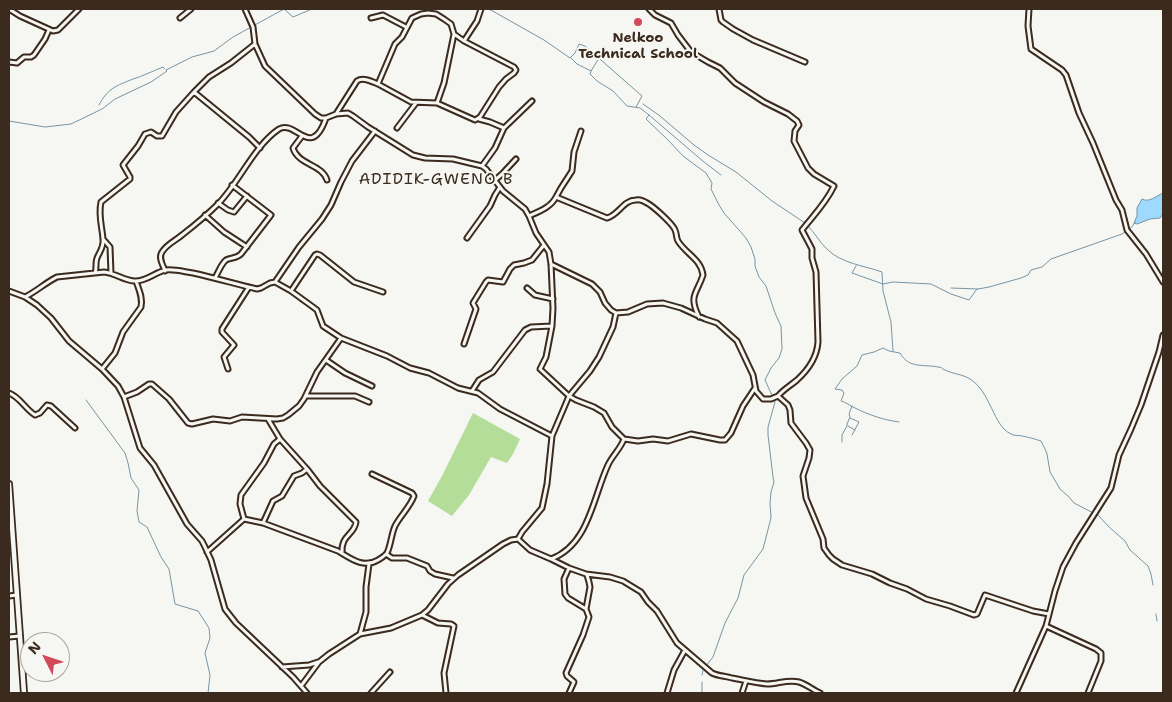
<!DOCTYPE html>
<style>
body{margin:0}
#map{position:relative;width:1172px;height:702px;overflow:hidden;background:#f6f6f2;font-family:"Shantell Sans",sans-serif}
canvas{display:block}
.frame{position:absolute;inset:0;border:10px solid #3b2a1e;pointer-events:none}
.north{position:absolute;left:20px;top:632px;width:50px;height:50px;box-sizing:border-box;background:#f6f6f2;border:1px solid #aba49d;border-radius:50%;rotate:311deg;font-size:14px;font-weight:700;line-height:20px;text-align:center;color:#3b2a1e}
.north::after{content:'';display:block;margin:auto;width:18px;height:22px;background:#d1495b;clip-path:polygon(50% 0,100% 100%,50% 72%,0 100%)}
</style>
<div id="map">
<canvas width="1172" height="702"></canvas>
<div class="frame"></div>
<div class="north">N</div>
</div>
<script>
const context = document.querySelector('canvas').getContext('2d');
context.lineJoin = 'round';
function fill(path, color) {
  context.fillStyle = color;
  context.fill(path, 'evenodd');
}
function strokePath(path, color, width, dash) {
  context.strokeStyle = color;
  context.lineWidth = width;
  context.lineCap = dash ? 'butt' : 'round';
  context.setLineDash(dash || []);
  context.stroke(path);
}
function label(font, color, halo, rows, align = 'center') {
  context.font = font + ' "Shantell Sans",sans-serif';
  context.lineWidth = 4;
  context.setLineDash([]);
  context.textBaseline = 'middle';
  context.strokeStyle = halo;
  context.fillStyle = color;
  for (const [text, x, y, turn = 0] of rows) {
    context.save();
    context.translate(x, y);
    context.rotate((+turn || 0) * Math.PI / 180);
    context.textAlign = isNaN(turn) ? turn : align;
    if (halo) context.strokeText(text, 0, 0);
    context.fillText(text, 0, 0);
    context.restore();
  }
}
const green = new Path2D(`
 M473 413 520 439 513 454 507 463 491 457 469 495 452 516 428 501 442 476Z`);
const water = new Path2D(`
 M1163 193V214L1160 218 1150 219 1137 224 1134 223 1137 216V208L1142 199C1149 203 1156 196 1163 193Z`);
const stream = new Path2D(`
 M284 9 293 17 312 9
 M489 9 544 40 570 58 575 53 579 44 585 46 642 96 636 107
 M571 58 577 64 591 71 599 58
 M591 71 590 74 597 81 613 91 627 106 640 108 649 115 704 162 721 175
 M643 104 660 116 694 145 708 155 736 172 772 201 805 223
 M99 105C108 88 116 86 133 79 143 76 153 71 163 67L165 69
 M649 115 646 119 668 140 683 156 706 173 712 183 711 189 719 205 724 213 746 238 751 247 755 259V266L759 277 766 286 775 313 781 326 782 349 779 358 771 368 765 380 775 402 768 427V435L773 477 774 482 771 492 770 503 771 518 763 549 744 575 738 598 725 623 713 657 703 670 702 675
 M9 121 45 127 71 124 102 109 115 99 151 82 167 71 166 70 192 57 214 51 233 37 284 9
 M808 226C815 233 820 243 828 250 841 263 865 266 882 272L883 291 891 322 893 351
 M856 266 852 273 883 284 893 282 931 284 951 294 969 300 977 289
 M951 288 978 289 989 287 1021 278 1028 275 1031 270 1042 267 1051 259 1122 234 1132 227 1135 222
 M86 400 125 453 128 463 131 478 139 490 137 511 139 522 147 527 161 557 169 569 175 604 198 611 209 628 210 638 205 653 210 675 208 693
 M850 418 859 422 852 435
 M899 422C884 420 869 415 855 408 850 406 846 402 841 401L844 393 842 390 835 389 842 379 857 366 862 355 874 352 883 348 889 351 900 353C909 369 923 364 938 367 945 368 938 367 945 370 953 374 962 374 970 379 991 392 993 426 1011 434 1014 436 1018 435 1022 436 1028 437 1035 439 1041 441L1045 449 1047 454 1050 472 1060 489 1068 496 1074 503 1099 516 1109 527 1125 541 1130 550 1148 566 1151 574 1153 585
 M848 426 855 430
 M842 442V435L847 426V424L850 417 849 414 852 406
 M1156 614 1157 621
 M702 682V693`);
const minor = new Path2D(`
 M9 9 20 16 53 31 58 30 79 9
 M245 9 253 27 255 44 265 66 315 114 321 118H326L336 114 348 113 353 116 368 127 413 155 425 158 453 159 482 166 486 169 503 191 525 209 529 216 536 233 549 252 551 264 553 308 552 326 546 357 540 369 569 396 552 436 547 484 542 508 522 532 518 539
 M649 9 655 15 671 23 678 35 691 52 708 62 720 68 735 83 764 102 788 114 797 121 799 125 795 131 794 141 808 168 814 174 834 186C826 203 813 216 802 230L812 249V258L816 272 818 342C817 357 808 370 797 380 790 386 784 389 778 396
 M719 9 721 20 723 22 733 29 753 40 805 62
 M1029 9 1028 26 1031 49 1062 70 1066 75 1079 113 1093 143 1116 200 1122 210 1127 230 1146 254 1163 282
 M180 18 191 9
 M371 18 383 15 406 27
 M464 41 477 21 481 9
 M255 44 231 63 209 77 194 92 249 137 260 148
 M9 62 17 63 24 57H31L34 55 45 39 49 30
 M437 103 475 120 480 117 499 87 506 79 514 73 516 70 514 67 464 41 454 34
 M336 114 357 81C363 77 371 81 378 84L395 44 402 37 412 18 421 14 428 13 436 14 444 19 451 24 454 34 444 83 437 103 411 102 378 84
 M479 119 490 122 504 128
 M397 128 416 103
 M302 136 293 148C298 165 322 164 327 180
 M482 166 495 148 504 128 532 101
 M494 181 502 174 516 159
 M556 197 561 188 572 171 574 152 581 131
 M218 203 228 210 234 212 247 196
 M205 215 224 232 247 247
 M529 216C540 211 551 207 556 197L607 218C619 215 623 200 636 200 640 199 644 201 647 203 653 206 673 224 675 230 677 234 676 238 678 241 686 254 701 259 703 275 697 294 688 295 699 317
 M467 238 490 206 495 195 500 187
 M103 239 110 247 111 273
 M551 264 592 284 600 292 605 303 611 310 616 313 628 312 647 304 663 303 681 308 705 319 717 323 737 341 753 375 756 391 763 399H771L778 396 788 405 790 410 791 423 806 443 810 450 809 458 803 476 806 498 823 539 824 548 829 555 833 559 842 565 872 574 890 583 907 589 926 599 950 606 974 615 977 614 985 595 1033 611 1049 614
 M165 271C163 265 158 258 162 252 167 244 175 241 182 235 195 225 208 214 219 203 240 181 254 146 279 129 296 119 311 161 326 118
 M95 273C97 268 95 263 97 258 100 251 104 247 103 239 102 226 98 215 101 202L130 179V177L123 165 138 146 145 134 151 132 157 136H162L176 112 194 92
 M215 278C218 273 221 264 226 260 232 257 236 259 241 254L271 215 232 185
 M275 282 299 247 322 219 331 205 341 182 352 161 375 131
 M527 288 535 295 553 299
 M9 291 25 297 37 305 51 318 69 341 102 369 118 386 124 397 140 448 154 465 187 524 202 541 205 547 211 560 225 609 236 623 293 677 307 693
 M291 291 315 255 317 254 320 255 354 282 383 292
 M25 297C37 291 45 283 57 277L104 272C115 273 123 280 134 281 146 282 155 272 166 270 175 269 185 272 193 273 215 278 236 284 257 289L261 288 270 283 275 282 291 291 313 307 317 310 323 326 341 338 387 356 410 368 429 373 458 388 478 393 500 409 552 436
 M464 344 476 309 473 303 486 282 488 280 503 282 510 269 514 265 524 263 532 260 544 245
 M326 360 345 373 372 386
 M102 369 115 353 123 332 141 307C143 298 139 290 136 281
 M228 369 224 357 234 345 222 332V329L249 287
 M472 391 479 380 493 372 525 330 531 327 552 326
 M9 393C20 397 25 409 35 415L40 413 47 405 51 406 75 428
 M306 396H355L369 402
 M124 397 137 392 149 384H152L169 399 188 423 192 424 213 419 230 421 242 417 277 419 283 418 288 415 299 406 304 399 317 372 341 338
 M280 439 307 469 320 486 356 522C354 536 341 534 342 553
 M624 439 638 441 653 439 668 441 691 434 720 440H725L731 433 743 406 755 388
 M244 519 240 504 241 495 264 463 274 444 280 439 268 419
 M263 523 273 501 282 496 294 476 302 473 307 469
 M518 539 530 550 551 559 569 568 586 574 610 577 623 581 641 592 648 602 657 611 677 643 712 673C718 676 725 676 732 678 743 680 755 683 767 684 778 684 788 679 799 682 806 684 813 690 820 693
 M207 552 244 519 263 523 338 551C350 558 363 569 378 560 381 558 385 556 387 553 391 545 391 535 395 526 400 516 410 507 414 496L412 493 372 474
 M386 554 392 558H407L427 566 430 571 435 574 453 578
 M551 559C589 545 593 497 608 465 612 456 621 448 624 439L612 427 604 413 594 407 576 400 569 396 590 371 599 357 613 327 616 313
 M569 568 564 579 565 594 568 598 586 609
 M9 596 17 595
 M422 615 438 623 451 624 454 626 444 673 446 693
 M1046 626 1096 649 1101 653V661L1088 693
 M360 634 366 612V587L369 564
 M9 637 20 636
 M282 667 309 665 318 662
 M301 686 319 662 329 654 360 634 391 628 422 615 428 610 448 584 458 575 503 544 511 540 518 539
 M371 693 390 672
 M569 693 574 682 567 676 566 673 583 635 589 617 586 609 590 587 589 582 587 575
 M667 693 674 670 685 650
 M742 693 746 681
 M1016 693 1046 626 1055 591 1063 567 1076 543 1111 488 1119 455 1131 429 1141 405 1159 352 1163 335`);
const secondary = new Path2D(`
 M9 484 24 693`);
const markers = [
 [638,22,5,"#d1495b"]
];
const poiNames = [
 ["Nelkoo",638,38],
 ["Technical School",638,54]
];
const quarterNames = [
 ["ADIDIK-GWENO B",436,180]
];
fill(green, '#b4dd9a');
fill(water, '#9edaff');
strokePath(water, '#7694a5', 1);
strokePath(stream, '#7694a5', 1);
strokePath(minor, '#3b2a1e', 7);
strokePath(secondary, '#3b2a1e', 8);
strokePath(minor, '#f6f6f2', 3);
strokePath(secondary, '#f6f6f2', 4.5);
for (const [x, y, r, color] of markers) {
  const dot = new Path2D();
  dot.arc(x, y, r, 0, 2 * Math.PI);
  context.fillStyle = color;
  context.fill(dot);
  strokePath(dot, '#f6f6f2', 2);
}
label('bold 14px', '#3b2a1e', '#f6f6f2', poiNames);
context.letterSpacing = '1px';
label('16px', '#3b2a1e', '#f6f6f2', quarterNames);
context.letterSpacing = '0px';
</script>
